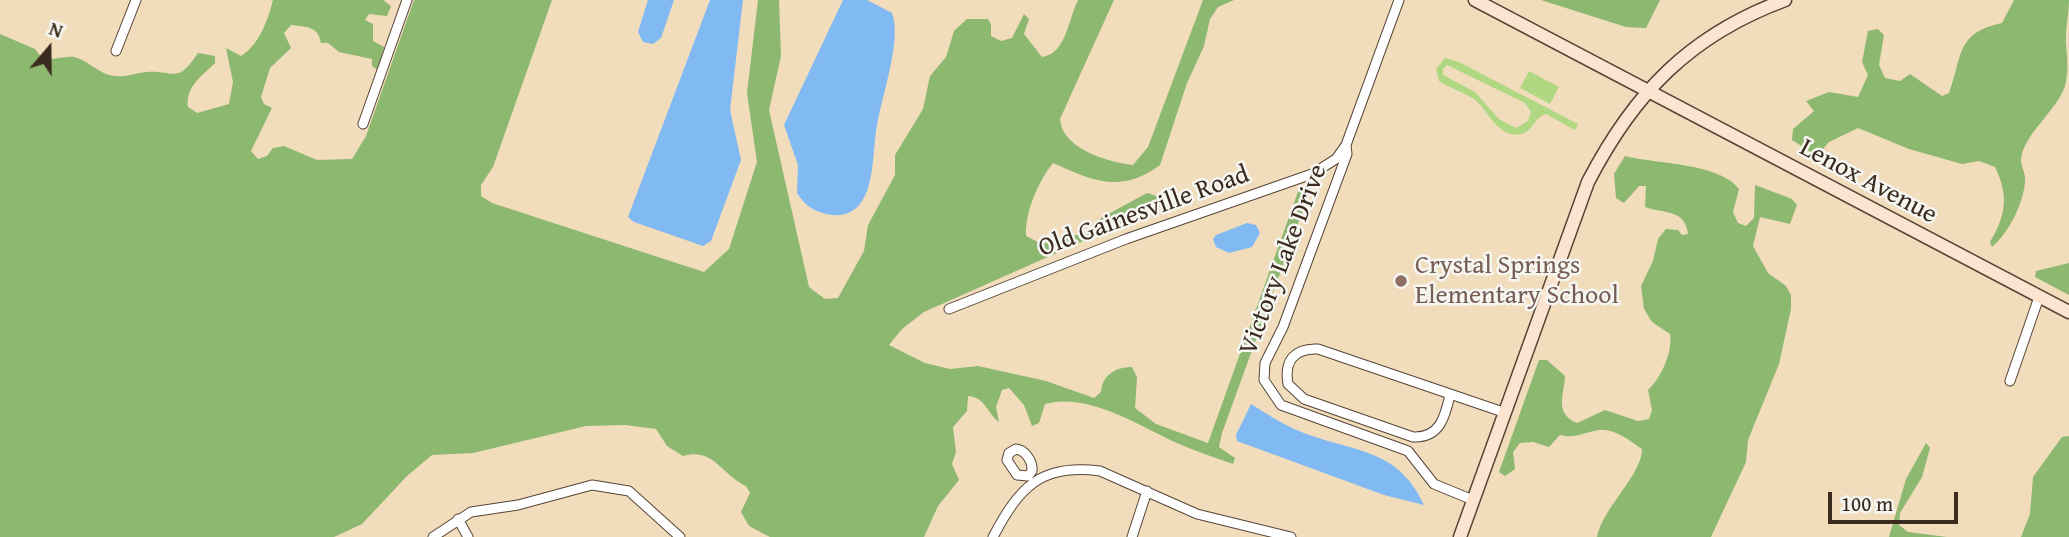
<!DOCTYPE html>
<style>
body{margin:0}
#map{position:relative;width:2069px;height:537px;overflow:hidden;background:#f1dcbc;font-family:"Gentium Book Plus",serif}
canvas{display:block}
.north{position:absolute;left:14px;top:14px;width:70px;height:70px;-webkit-text-stroke:5px #f6f6f2;paint-order:stroke;rotate:20deg;font-size:19px;font-weight:700;line-height:28px;text-align:center;color:#3b2a1e}
.north::after{content:'';display:block;margin:auto;width:24px;height:32px;background:#3b2a1e;clip-path:polygon(50% 0,100% 100%,50% 72%,0 100%)}
.scale{position:absolute;left:1828px;top:492px;width:130px;height:32px;box-sizing:border-box;border:4px solid #3b2a1e;border-top:0;padding-left:9px;font-size:21px;line-height:24px;white-space:nowrap;color:#3b2a1e;-webkit-text-stroke:5px #f6f6f2;paint-order:stroke}
</style>
<div id="map">
<canvas width="2069" height="537"></canvas>
<div class="north">N</div>
<div class="scale">100 m</div>
</div>
<script>
const context = document.querySelector('canvas').getContext('2d');
context.lineJoin = 'round';
function fill(path, color) {
  context.fillStyle = color;
  context.fill(path, 'evenodd');
}
function strokePath(path, color, width, dash) {
  context.strokeStyle = color;
  context.lineWidth = width;
  context.lineCap = dash ? 'butt' : 'round';
  context.setLineDash(dash || []);
  context.stroke(path);
}
function label(font, color, halo, rows, align = 'center') {
  context.font = font + ' "Gentium Book Plus",serif';
  context.lineWidth = 5;
  context.setLineDash([]);
  context.textBaseline = 'middle';
  context.strokeStyle = halo;
  context.fillStyle = color;
  for (const [text, x, y, turn = 0] of rows) {
    context.save();
    context.translate(x, y);
    context.rotate((+turn || 0) * Math.PI / 180);
    context.textAlign = isNaN(turn) ? turn : align;
    if (halo) context.strokeText(text, 0, 0);
    context.fillText(text, 0, 0);
    context.restore();
  }
}
const green = new Path2D(`
 M1445 58 1459 62 1578 124 1575 130 1546 114C1534 117 1534 131 1521 134 1498 139 1488 110 1474 99 1463 92 1450 88 1439 81L1436 69ZM1447 65 1525 103 1531 112 1528 121 1516 128 1499 119 1475 92 1443 75V69Z
 M1529 71 1559 87 1550 104 1520 88Z`);
const forest = new Path2D(`
 M273 0H383L391 6 387 16 369 14 365 20 373 24V41L384 47 378 70 372 66V59L339 52 328 43H321C318 26 307 27 291 25L284 33 291 48 270 68 261 97 264 104 272 108 251 151 258 159 267 156 273 148 284 146 317 160 352 159 366 136 414 0H552L493 167 481 185V196L492 203 704 272 729 249 757 162 747 93 758 0H779L781 56 769 110 809 287 825 299 838 298 864 251 868 225 895 175V155L923 109 930 76 946 57 954 31 967 19H988L991 24V36L1001 41 1012 38 1024 14 1029 19 1024 34 1042 57C1066 54 1068 20 1078 0H1114L1060 119C1062 149 1108 162 1133 165L1148 147 1203 0H1234L1218 7 1210 19 1204 46 1187 83 1160 165C1121 194 1093 181 1053 163 1038 182 1025 212 1026 236L1042 244 1088 232 1101 218 1147 193 1163 198 1160 207 924 312 902 329 889 345 925 363 950 369 978 366 1046 381 1094 398 1101 392C1102 375 1116 367 1132 367L1137 377 1135 408 1156 424 1208 443 1299 189 1306 185 1311 188 1222 433 1219 447 1235 458 1233 464C1214 457 1195 451 1177 443 1139 426 1089 392 1045 404L1039 423 1032 426 1024 405 1009 388 1002 390 996 407 999 422C988 414 985 397 968 396L967 411 953 427 956 452 952 464 959 480 938 506 924 537H770L749 526 741 512 750 493 746 486C721 474 713 447 683 456L667 446 656 429 625 425 586 426 473 453 432 455 407 476 362 524 334 537H0V34L35 49 42 58C54 61 63 56 74 57 87 60 96 71 109 75 123 79 133 73 147 72 174 70 177 85 198 53L215 56V63C202 76 185 87 188 107L197 113 229 104 233 82 226 48 241 56C259 45 268 20 273 0Z
 M1541 0H1660L1646 28 1626 27Z
 M2014 0H2069C2069 14 2065 31 2066 43 2067 58 2069 70 2065 86 2058 109 2022 136 2021 160 2021 167 2026 174 2025 181 2024 203 2008 234 1992 247L1990 242C2006 215 2009 196 1995 167L1979 161 1962 164 1909 149 1858 128 1829 142 1817 156 1792 140 1793 129 1814 111 1806 101 1829 92 1858 97 1868 75 1862 62 1868 31 1878 29 1884 35 1879 65 1885 78 1900 81 1910 74 1942 96 1949 93C1963 56 1955 33 2002 23Z
 M1625 156C1656 164 1720 163 1739 189L1733 212 1738 223 1746 226 1754 218 1755 185 1792 199 1797 205 1790 224 1760 217 1753 246 1768 273 1786 286 1791 295V309L1779 364 1748 440 1746 462 1711 537H1597C1603 507 1642 475 1642 449 1630 441 1614 428 1599 430 1584 432 1576 439 1560 435L1549 447 1533 442 1520 443 1513 452 1515 469 1505 476 1499 472 1539 360H1547L1565 376C1564 396 1554 413 1577 423L1605 410 1638 421 1649 419 1652 410 1648 390C1661 378 1673 352 1670 334L1652 322 1644 309 1641 286 1653 261 1658 239 1666 229 1678 230 1682 235 1688 234C1685 209 1665 214 1645 207L1646 186H1639L1624 203 1616 198 1614 174Z
 M2069 263V295L2035 277 2036 271Z
 M2069 436V537H2021L2030 514 2033 477 2062 437Z
 M1926 443 1930 448 1922 477 1900 513 1899 525 1908 532 1947 537H1889L1906 479Z`);
const water = new Path2D(`
 M648 0H674L661 38 653 44 643 42 638 32Z
 M710 0H743L730 110 741 160 711 241 703 246 634 222 628 217Z
 M843 0H867L892 13C902 40 882 95 877 125 871 155 878 219 832 215 816 213 805 206 797 193L798 165 784 125Z
 M1247 223 1256 225 1260 233 1252 247 1229 253 1216 247 1213 239 1216 235Z
 M1251 404C1267 414 1282 424 1299 431 1352 453 1397 446 1424 505L1384 495 1237 441 1236 435Z`);
const street = new Path2D(`
 M1399 0 1346 145 1347 154 1283 327 1265 363 1264 380 1281 405 1408 451 1434 484 1473 500
 M116 51 136 0
 M363 124 407 0
 M949 309 1126 239 1312 174 1336 159 1346 145
 M2010 381 2039 297
 M1450 395C1445 417 1440 438 1413 437L1304 399 1288 384C1284 361 1294 348 1318 349L1503 412
 M1016 449C1025 450 1033 461 1032 471L1028 476 1017 475 1007 460 1009 453Z
 M458 519 468 537
 M433 537 471 512 518 505 592 485 629 491 680 537
 M993 537C1019 488 1040 463 1100 471L1197 514 1291 537
 M1132 537 1147 491`);
const secondary = new Path2D(`
 M1475 0 2069 312
 M1460 537 1588 182C1634 93 1690 35 1785 0`);
const markers = [
 [1401,281,7,"#8d6e63"]
];
const streetNames = [
 ["Lenox Avenue",1868,182,28],
 ["Old Gainesville Road",1144,212,-20],
 ["Victory Lake Drive",1284,260,-69]
];
const educationNames = [
 ["Crystal Springs",1415,266],
 ["Elementary School",1415,296]
];
fill(green, '#b0d882');
fill(forest, '#8cb870');
fill(water, '#81baf2');
strokePath(street, '#564536', 11);
strokePath(secondary, '#564536', 15);
strokePath(street, '#fff', 9);
strokePath(secondary, '#fde4d1', 12);
for (const [x, y, r, color] of markers) {
  const dot = new Path2D();
  dot.arc(x, y, r, 0, 2 * Math.PI);
  context.fillStyle = color;
  context.fill(dot);
  strokePath(dot, '#f6f6f2', 2.5);
}
label('26px', '#3b2a1e', '#f6f6f2', streetNames);
label('26px', '#785e54', '#f6f6f2', educationNames, 'left');
</script>
